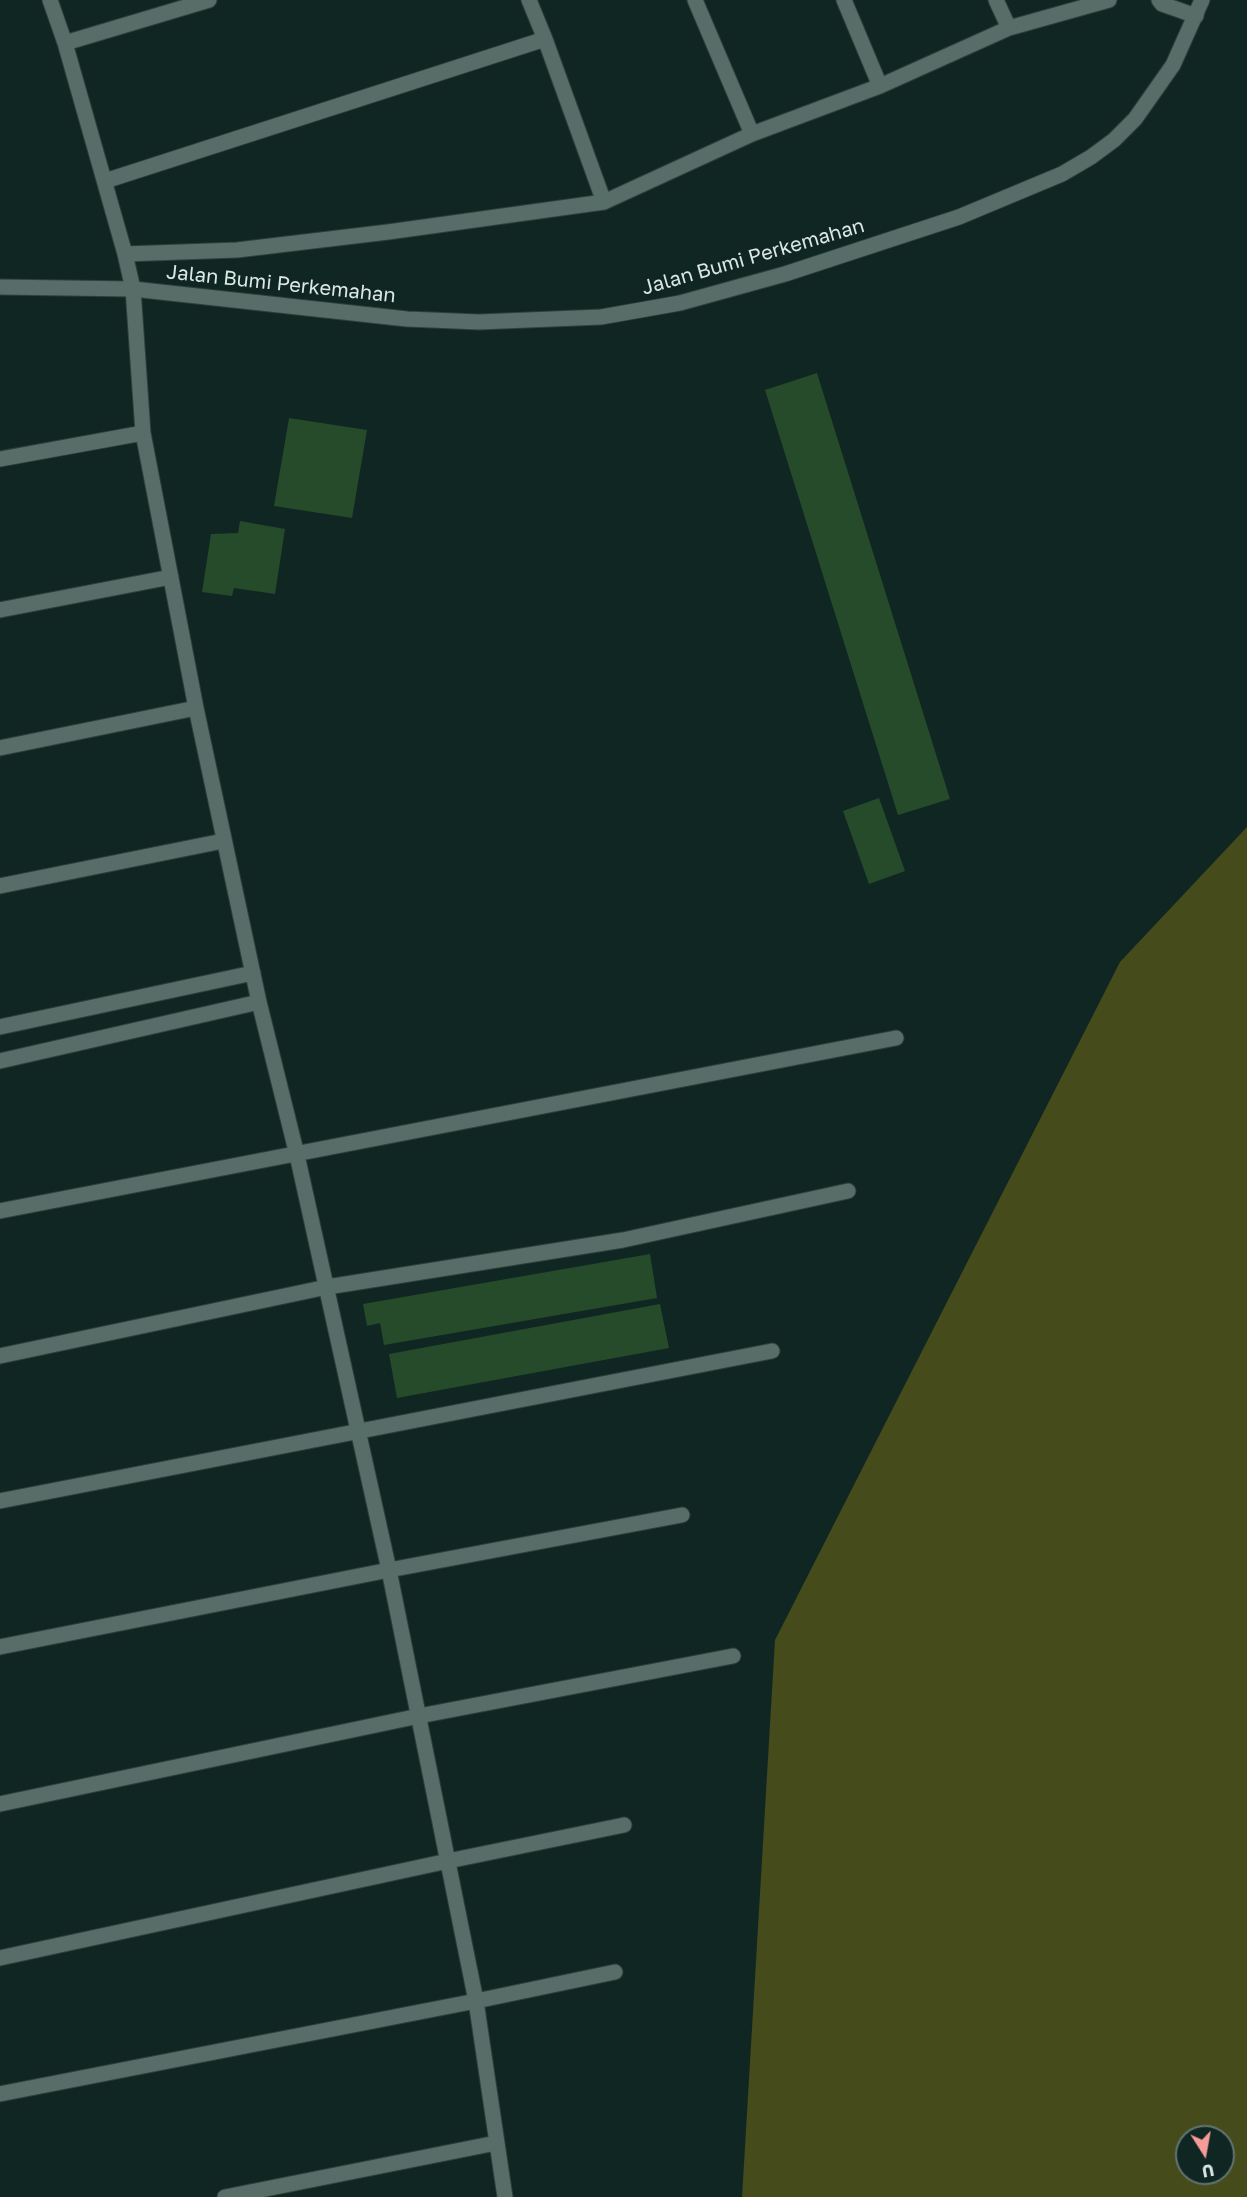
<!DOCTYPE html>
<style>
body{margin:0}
#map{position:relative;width:1247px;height:2197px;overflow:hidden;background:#102622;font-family:"Golos Text",sans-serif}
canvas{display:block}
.north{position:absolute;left:1175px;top:2125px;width:60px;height:60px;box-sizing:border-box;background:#102622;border:2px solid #617470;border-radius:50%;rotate:169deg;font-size:16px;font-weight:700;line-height:24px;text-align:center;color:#dbe8e4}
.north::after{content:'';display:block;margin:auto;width:21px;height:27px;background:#f59b9a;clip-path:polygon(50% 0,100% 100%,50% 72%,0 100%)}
</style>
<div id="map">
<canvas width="1247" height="2197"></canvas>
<div class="north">U</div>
</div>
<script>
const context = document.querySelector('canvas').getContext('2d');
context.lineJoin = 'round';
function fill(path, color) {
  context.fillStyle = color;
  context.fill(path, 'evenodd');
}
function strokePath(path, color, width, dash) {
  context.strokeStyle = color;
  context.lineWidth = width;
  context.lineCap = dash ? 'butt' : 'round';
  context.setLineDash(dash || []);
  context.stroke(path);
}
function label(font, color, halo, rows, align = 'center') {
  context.font = font + ' "Golos Text",sans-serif';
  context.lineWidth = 5;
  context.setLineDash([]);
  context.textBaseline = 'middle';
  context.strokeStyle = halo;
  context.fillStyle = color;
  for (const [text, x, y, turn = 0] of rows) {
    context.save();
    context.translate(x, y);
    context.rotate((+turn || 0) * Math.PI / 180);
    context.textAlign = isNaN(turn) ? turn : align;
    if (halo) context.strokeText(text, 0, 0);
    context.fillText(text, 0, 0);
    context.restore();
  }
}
const forest = new Path2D(`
 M1247 827V2197H742L775 1640 1120 962ZM1187 2137H1223V2173H1187Z`);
const building = new Path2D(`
 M817 373 950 799 898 815 765 390Z
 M289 418 367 430 352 518 274 506Z
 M240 521 285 529 275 594 234 588 232 596 202 592 211 534 238 533Z
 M879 798 905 871 869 884 843 811Z
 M650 1254 657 1298 384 1345 380 1323 367 1326 363 1304Z
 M660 1304 669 1348 397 1398 389 1354Z`);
const minor = new Path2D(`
 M50 0 65 43 125 254 237 250 388 232 604 202 752 134 880 86 1009 28 1109 0
 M529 0 545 39 604 202
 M695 0 752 134
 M844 0 880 86
 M996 0 1009 28
 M1159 0 1162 4 1196 16
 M65 43 209 0
 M105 181 545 39
 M125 254 133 289 143 433 196 708 259 1002 297 1155 389 1570 476 2001 505 2197
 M0 459 143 433
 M0 610 171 577
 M0 748 196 708
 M0 886 223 841
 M0 1027 253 973
 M0 1061 259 1002
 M0 1211 896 1038
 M0 1356 327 1287 623 1240 848 1191
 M0 1501 772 1351
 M0 1647 389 1570 682 1515
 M0 1804 419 1716 733 1656
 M0 1958 448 1861 624 1825
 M0 2094 476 2001 615 1972
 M225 2197 496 2143`);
const tertiary = new Path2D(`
 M0 287 133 289 407 319 479 322 601 317 680 303 785 274 959 217 1062 174 1091 157 1114 140 1135 119 1173 65 1202 0`);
const streetNames = [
 ["Jalan Bumi Perkemahan",753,257,-16],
 ["Jalan Bumi Perkemahan",281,284,6]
];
fill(forest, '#454b1b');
fill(building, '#264b2b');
strokePath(minor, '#303f3b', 17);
strokePath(tertiary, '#303f3b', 17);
strokePath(minor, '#566d68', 15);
strokePath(tertiary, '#566d68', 15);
label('20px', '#dbe8e4', '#102622', streetNames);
</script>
